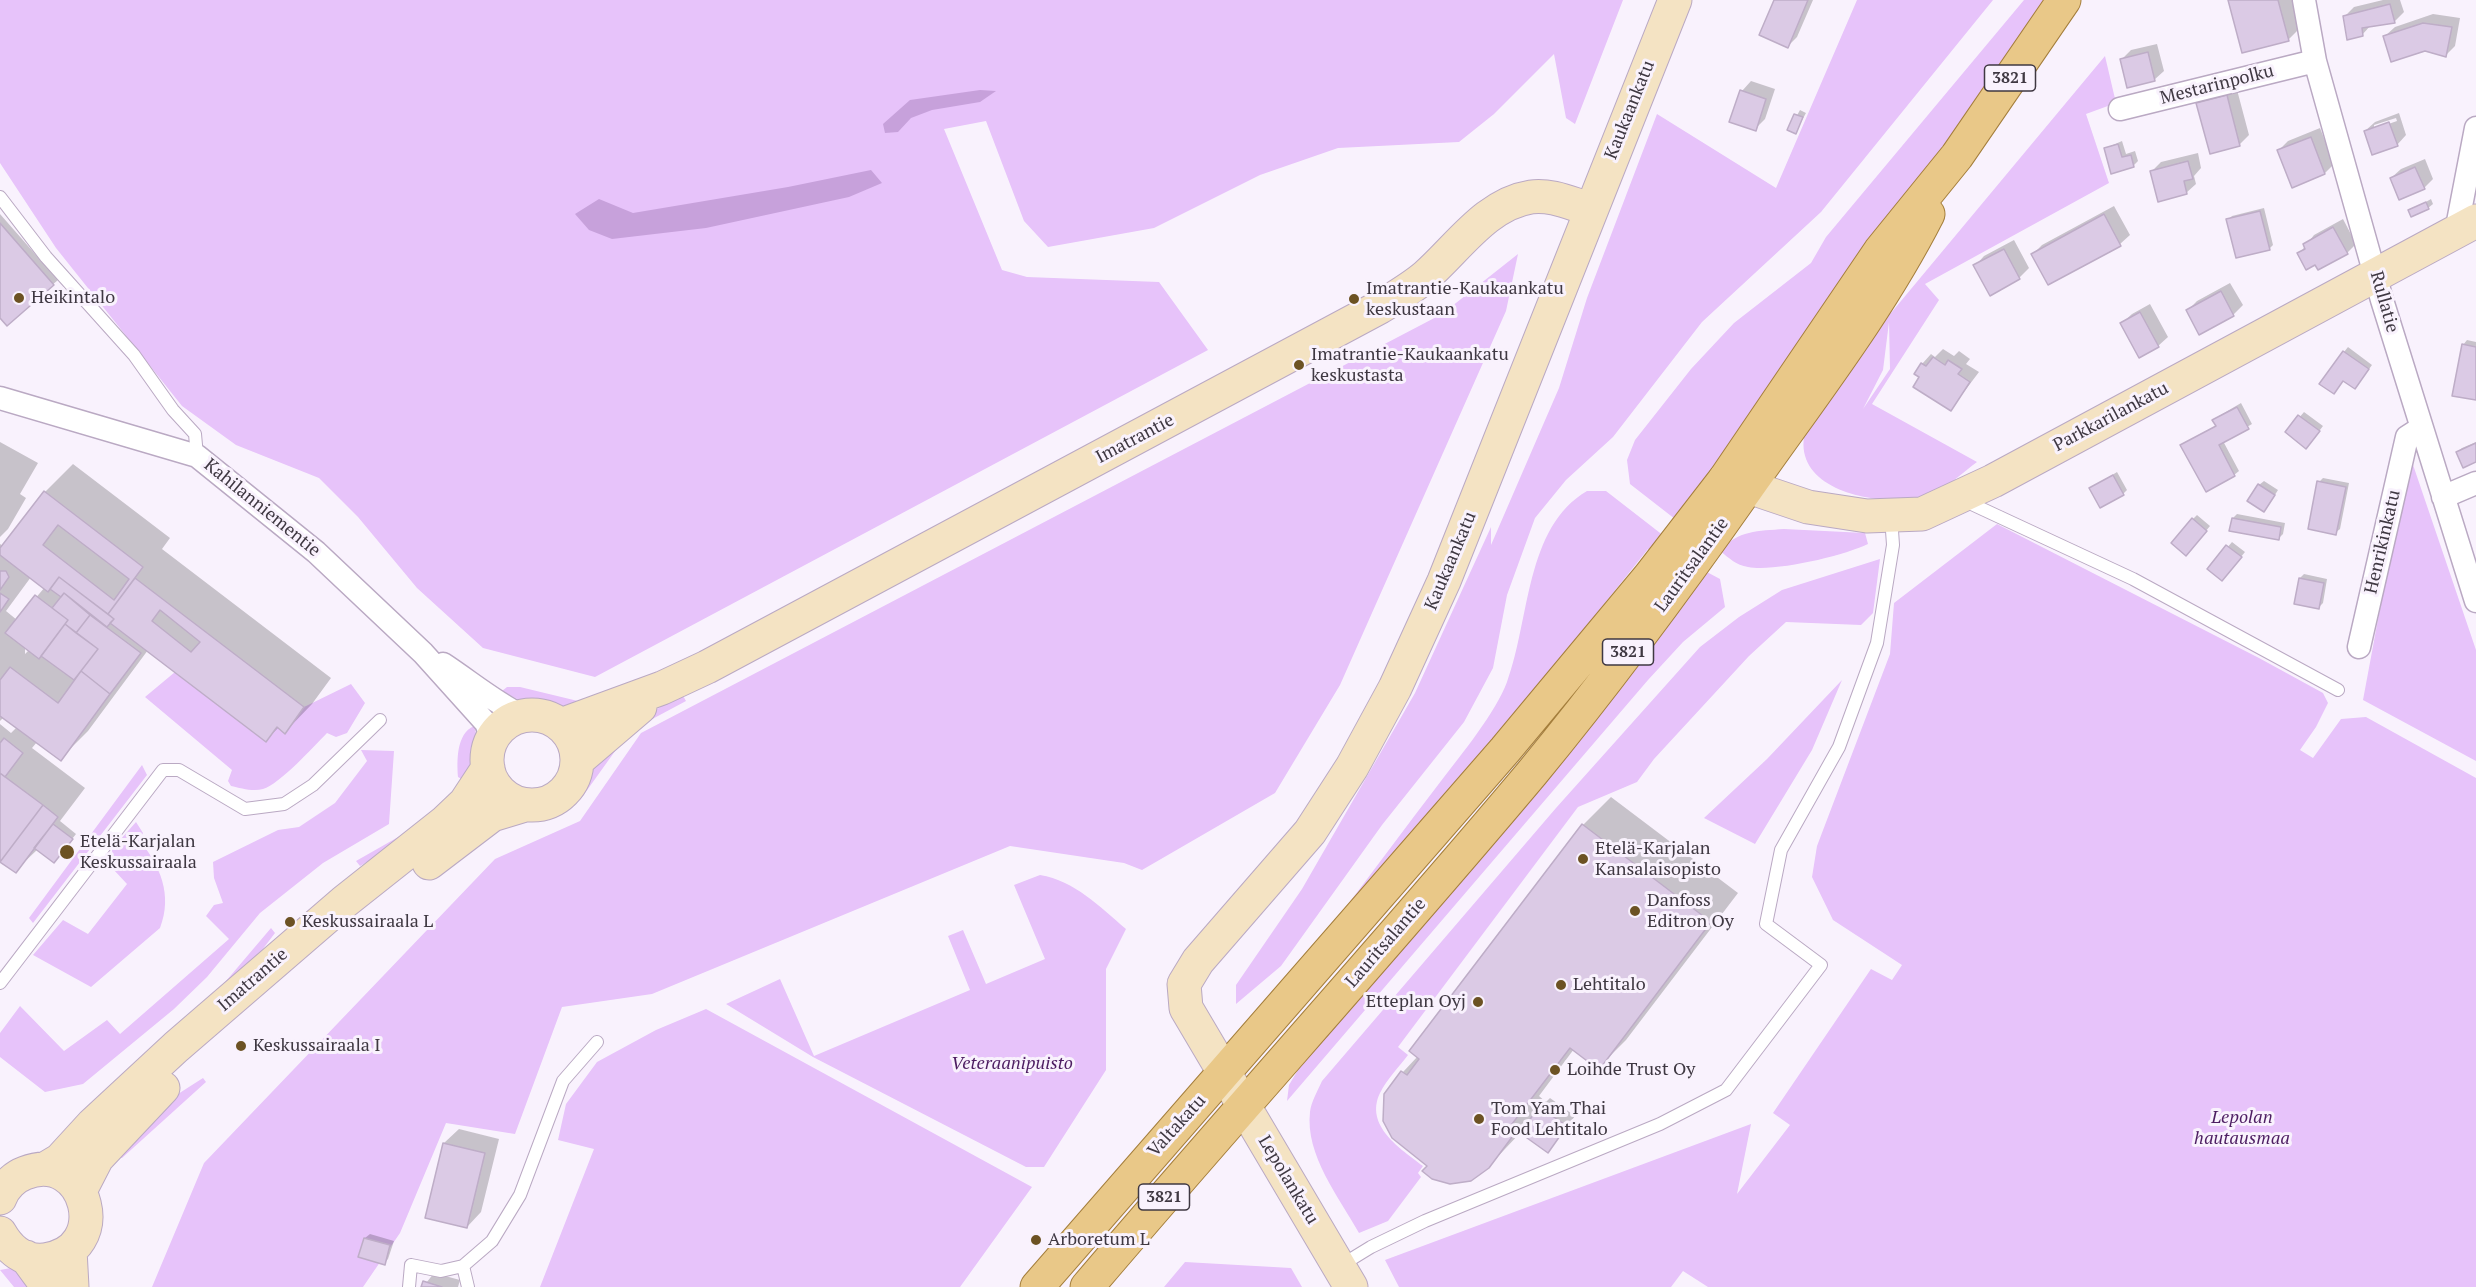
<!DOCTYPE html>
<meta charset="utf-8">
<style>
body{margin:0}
canvas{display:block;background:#f9f2fd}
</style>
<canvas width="2476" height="1287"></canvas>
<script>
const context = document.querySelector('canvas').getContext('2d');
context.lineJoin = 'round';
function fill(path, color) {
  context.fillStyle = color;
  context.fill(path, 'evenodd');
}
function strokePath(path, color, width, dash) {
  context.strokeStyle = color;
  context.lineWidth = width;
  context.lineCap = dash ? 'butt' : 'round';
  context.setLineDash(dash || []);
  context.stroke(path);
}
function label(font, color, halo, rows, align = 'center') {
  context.font = font + ' "PT Serif",serif';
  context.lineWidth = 6;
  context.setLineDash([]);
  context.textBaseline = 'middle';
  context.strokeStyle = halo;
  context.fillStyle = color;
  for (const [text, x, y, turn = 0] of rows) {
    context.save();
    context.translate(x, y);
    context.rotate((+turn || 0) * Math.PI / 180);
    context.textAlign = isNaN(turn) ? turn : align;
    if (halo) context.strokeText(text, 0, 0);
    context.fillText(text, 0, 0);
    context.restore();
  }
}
const green = new Path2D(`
 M0 0H1623L1575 124 1566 118 1554 54 1494 114 1459 142 1338 148 1260 175 1154 228 1048 247 1024 221 986 121 944 129 1002 270 1027 277 1159 282 1208 350 595 677 483 648 417 588 358 517 319 478 236 445 182 406 56 248 0 163Z
 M1857 0H1993L1821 212 1702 322 1613 437 1566 480 1535 518 1507 595 1493 668 1464 722 1382 825 1281 966 1236 1004V985L1302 889 1415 693 1491 527V545L1559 388 1587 298 1657 114 1776 188Z
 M2024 0H2047L1851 280 1675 519 1630 484 1627 460 1635 440 1691 369 1734 323 1811 263 1826 237Z
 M2105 56 2116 103 2086 114 2109 183 1925 284 1939 300 1872 404 1977 462C1963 472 1947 488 1932 494 1889 510 1790 494 1805 432L1897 292 1891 313ZM1889 322 1890 369 1863 409 1883 370Z
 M1518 254 1506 311 1340 685 1275 793 1142 870 1124 863 1010 846 652 994 562 1007 515 1134 446 1123 400 1233 363 1287H152L204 1163 495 859 580 821 641 733 1442 314Z
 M2409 453 2476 650V761L2363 700Z
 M1587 491H1606L1664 536 1652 551 1648 549 1554 667 1334 923C1370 875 1405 828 1441 781 1461 755 1496 712 1507 682 1530 620 1525 527 1587 491Z
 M1997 524 2259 658 2323 693 2328 703 2316 727 2300 750 2313 758 2341 719 2366 717 2476 778V1287H1708L1683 1271 1671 1287H1399L1385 1260 1751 1124 1737 1194 1790 1125 1773 1113 1871 969 1892 980 1902 965 1833 920 1812 877 1817 846 1890 654 1894 603Z
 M1784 529 1865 533 1868 544C1843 556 1775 572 1748 567 1736 565 1729 558 1720 551 1738 530 1758 531 1784 529Z
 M1880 559 1873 613 1861 625 1786 622 1749 656 1654 759 1637 782 1578 807 1398 1047 1408 1055C1399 1067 1387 1079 1380 1093 1364 1126 1401 1149 1423 1166L1418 1173 1421 1177 1388 1221 1359 1233C1339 1197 1305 1155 1310 1112 1311 1102 1318 1090 1322 1081L1556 808 1700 647 1739 617 1782 590Z
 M1705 571 1720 579 1725 607 1683 642 1648 680 1287 1101 1289 1085 1308 1053 1637 667Z
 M175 672 266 742 277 727 285 733 304 707 351 684 365 703 347 733 336 737 327 733C313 747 280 784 263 789 253 792 240 788 231 786L228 781 232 770 145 697Z
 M1842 680 1812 750 1755 844 1704 818 1767 759Z
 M507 687H520L582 702 559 709 517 699 502 691Z
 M682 694 686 701 643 724 623 740 580 800 557 815 504 823 525 813 540 814 554 810 565 804 579 789 595 765 634 723Z
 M474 726C481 747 475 763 467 782L458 777C457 761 456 734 474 726Z
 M361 750 394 751 389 824 323 863 260 913 207 977 174 1009 83 1084 45 1092 0 1057V1033L20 1006 64 1051 107 1020 120 1034 229 939 206 916 214 905 223 903 214 878 213 862 278 830 299 827 335 803 367 761Z
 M142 765 147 775 33 923 29 918Z
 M136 822 143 833 139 840C160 865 173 895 160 928L91 987 33 955 63 920 88 934 127 884 113 869 112 849Z
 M414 828 415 834 360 866 356 861Z
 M1040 875C1075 881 1099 906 1126 929L1106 969V1070L1044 1167H1026L813 1057 726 1004 780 979 814 1056 970 990 948 936 963 930 986 984 1045 959 1014 885Z
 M271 928 275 933 259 954 215 994Z
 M706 1009 1032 1187 960 1287H540L594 1149 558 1140 566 1104 597 1062 656 1030Z
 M203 1078 206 1082 122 1158 111 1155 178 1094Z
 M1185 1262 1291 1268 1302 1287H1164Z
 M11 1268 17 1270 34 1287H14L0 1270Z`);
const water = new Path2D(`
 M980 90 996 91 980 102 932 110 911 118 898 132 885 133 883 124 910 100Z
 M871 170 882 183 849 197 706 228 612 239 589 230 575 214 599 199 633 213 788 187Z`);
const shadow = new Path2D(`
 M1775 0H1813L1797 37 1788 46Z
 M2230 0H2296L2303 25 2288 40Z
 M2383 0H2400L2404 12 2395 21 2371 25 2362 35 2344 17 2354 7Z
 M2433 14 2460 18 2455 46 2446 55 2385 36 2395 27Z
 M2157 44 2164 71 2154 80 2122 59 2131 50Z
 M1751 81 1775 89 1765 119 1755 129 1742 91Z
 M2236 86 2249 135 2239 145 2198 103 2207 94Z
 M1800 110 1806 113 1795 133 1789 130Z
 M2399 113 2406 135 2397 145 2365 131 2375 122ZM2396 118 2397 121 2374 129V125Z
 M2320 128 2334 164 2325 173 2279 150 2288 141Z
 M2122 141 2126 154 2135 151 2138 161 2133 166 2106 148Z
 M2198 153 2201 168 2194 176 2196 184 2186 193 2152 171 2161 162Z
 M2425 159 2433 179 2424 188 2391 178 2401 169Z
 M2431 199 2433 204 2428 208 2410 211Z
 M2114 206 2130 235 2120 244 2048 283 2033 254 2042 245Z
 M2264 208 2273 245 2269 249 2228 220 2232 216Z
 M0 214 58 280 7 324 0 316Z
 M2343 219 2356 244 2347 253 2316 263 2299 254 2314 235Z
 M2014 240 2029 268 2019 278 1990 294 1975 266 1984 256Z
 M2230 283 2243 305 2233 315 2200 333 2188 310 2197 301Z
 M2150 304 2168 337 2158 346 2122 323 2132 314Z
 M2467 340 2476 342V399L2463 345Z
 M2348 347 2372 365 2359 383 2344 352Z
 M1943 349 1954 356 1959 351 1970 359 1966 364 1979 372 1951 409 1921 377 1922 364 1931 354 1935 357Z
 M2241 403 2252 424 2223 441 2239 471 2234 475 2182 445 2217 425 2214 420 2219 416Z
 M2304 412 2323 426 2310 443 2287 432Z
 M0 442 38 463 20 494 26 498 8 529 0 537Z
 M2476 442V461L2457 452 2462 448Z
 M73 464 170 538 162 549 331 678 312 704 285 732 279 727 266 740 148 650 88 731 60 759 37 742 32 748 85 788 60 821 76 834 58 857 38 849 15 871 0 859V724L11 733 17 727 4 717 0 721V544L3 546 45 492ZM31 577 45 587 17 620 6 611ZM25 645 30 649 25 654Z
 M2117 472 2127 490 2123 494 2091 488Z
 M2323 478 2349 483 2340 529 2335 533 2319 482Z
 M2264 481 2278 490 2268 506 2259 485Z
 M2237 514 2285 523 2283 534 2279 538 2233 518Z
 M2197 515 2210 526 2190 550 2193 519Z
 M2232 542 2245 552 2226 575 2209 569Z
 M2304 574 2327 579 2323 603 2318 608 2300 578Z
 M1611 797 1738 893 1626 1040 1598 1068 1574 1049 1539 1096 1546 1102 1550 1098 1575 1116 1548 1151 1521 1132 1488 1167 1429 1165 1403 1072 1418 1056 1412 1051 1583 825Z
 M459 1129 499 1139 481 1212 467 1227 426 1217 444 1143Z
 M370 1234 394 1241 388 1259 384 1263 360 1256 365 1238Z
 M434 1273 460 1280 458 1287H423Z`);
const building = new Path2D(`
 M1774 0H1808L1788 48 1759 35Z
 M2228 0H2278L2289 41 2242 53Z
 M2390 4 2395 23 2362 28 2363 36 2347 40 2343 16Z
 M2423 23 2452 27 2446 57 2425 51 2391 62 2383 36Z
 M2148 52 2155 81 2127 88 2120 59Z
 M1740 90 1766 99 1756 131 1729 122Z
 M2227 95 2240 146 2210 154 2196 103Z
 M1794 114 1803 117 1796 134 1787 130Z
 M2389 122 2398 146 2372 155 2364 131Z
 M2311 137 2325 174 2292 188 2277 150Z
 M2118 144 2122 157 2131 155 2134 167 2111 174 2104 148Z
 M2188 161 2193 179 2184 181 2187 194 2158 202 2150 171Z
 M2415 167 2425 189 2399 200 2390 178Z
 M2426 202 2429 209 2411 217 2408 210Z
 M2260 211 2270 250 2236 258 2226 219Z
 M2104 214 2121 246 2048 285 2031 254Z
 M0 223 54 285 7 326 0 318Z
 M2333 227 2348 254 2318 270 2315 265 2306 270 2297 253 2305 249 2303 244Z
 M2004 249 2020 279 1990 296 1973 265Z
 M2221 291 2234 316 2199 335 2186 310Z
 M2140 312 2159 347 2139 358 2120 323Z
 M2462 344 2476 347V400L2452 396Z
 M2343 351 2369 369 2355 389 2343 381 2334 394 2319 384Z
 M1933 357 1945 365 1948 360 1962 369 1958 374 1970 382 1951 411 1913 387 1919 377 1914 374 1921 363 1926 366Z
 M2237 407 2249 429 2219 445 2235 476 2206 492 2180 445 2216 426 2212 420Z
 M2298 415 2320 431 2306 449 2285 432Z
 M2476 443V462L2463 468 2456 452Z
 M2113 475 2124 495 2100 508 2089 488Z
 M2317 481 2346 487 2336 535 2308 529Z
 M2258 484 2275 495 2264 512 2247 501Z
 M44 491 143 567 108 614 59 577 48 592 0 555V548Z
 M2192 518 2207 531 2186 556 2171 543Z
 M2232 518 2281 527 2279 540 2229 531Z
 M58 525 129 579 114 600 43 545Z
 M2226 545 2242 557 2222 581 2207 569Z
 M0 571H6L9 577 0 590Z
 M59 577 114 619 107 627 64 593 61 597 50 589Z
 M135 578 304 707 285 734 277 727 266 742 110 623 114 619 108 614Z
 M2299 578 2324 583 2319 609 2294 604Z
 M0 593 9 599 0 612Z
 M64 593 90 615 76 633 65 624 68 620 52 608Z
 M35 595 68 620 39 659 5 633Z
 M160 610 200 642 191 652 152 621Z
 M90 615 141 653 110 694 81 671 98 649 76 633Z
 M65 624 98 649 74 680 41 656Z
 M10 667 58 703 81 671 110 694 61 761 0 716V680Z
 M4 738 23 753 5 777 0 773V743Z
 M0 773 43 805 0 862Z
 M43 805 58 817 16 873 0 862Z
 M53 824 73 839 54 863 34 848Z
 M1582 824 1711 922 1599 1070 1570 1048 1512 1124 1518 1129 1489 1168 1471 1181 1450 1184 1432 1179 1422 1171 1427 1166 1392 1138 1383 1121 1384 1094 1401 1071 1407 1075 1419 1059 1409 1051Z
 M1539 1107 1567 1126 1548 1153 1520 1133Z
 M443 1143 485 1153 467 1228 425 1218Z
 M364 1238 390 1245 385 1265 358 1257Z
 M423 1281 442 1287H421Z`);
const lane = new Path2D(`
 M0 197 46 257 134 355 173 410 195 434 197 456
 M1963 500 2133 579 2338 690
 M0 983 163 770H179L245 809 284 804 313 785 380 720
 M1340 1266 1371 1247 1425 1221 1660 1124 1726 1090 1821 965 1766 924 1781 850 1839 747 1877 643 1893 545 1891 516
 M409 1287 411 1265 441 1271 463 1266
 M468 1287 463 1266 492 1241 520 1195 563 1081 597 1042`);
const street = new Path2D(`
 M2304 0 2315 61 2382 300 2476 601
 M2120 109 2315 61
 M2456 232 2476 128
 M0 398 197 456 316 552 423 653 486 723 492 738
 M2443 497 2476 483
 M2359 647 2407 437 2421 428
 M443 664C469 681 494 702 522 716`);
const secondary = new Path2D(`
 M1725 479 1808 507 1867 516 1922 514 1993 481 2476 221
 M487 760a45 45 0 1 1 90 0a45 45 0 1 1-90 0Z
 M561 725 662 688 707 667 1380 307C1396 297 1412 288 1426 276 1458 248 1486 204 1531 197 1551 194 1572 204 1590 209
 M578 760 640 707
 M429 863 492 815 525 805
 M45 1169 60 1160 93 1124 176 1047 344 902 445 822 465 803 488 768
 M80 1191 97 1158 163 1088
 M0 1198C4 1187 14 1177 25 1173 87 1149 115 1251 44 1260 24 1262 9 1249 0 1233
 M70 1250 72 1287
 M26 1257 48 1287
 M1351 1287 1186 1008 1184 984 1198 961 1310 832 1352 767 1395 688 1444 581 1675 0`);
const primary = new Path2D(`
 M1037 1287 1505 750 1650 576 1725 479 1880 251 1957 156 2064 0
 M1087 1287C1234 1114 1386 947 1532 773 1608 681 1678 586 1747 488 1810 398 1878 312 1928 214`);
const markers = [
 [19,298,6,"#6c5223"],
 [1354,299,6,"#6c5223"],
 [1299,365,6,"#6c5223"],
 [67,852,8,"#6c5223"],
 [1583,859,6,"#6c5223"],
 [1635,911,6,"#6c5223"],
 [290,922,6,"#6c5223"],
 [1561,985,6,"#6c5223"],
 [1478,1002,6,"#6c5223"],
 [241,1046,6,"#6c5223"],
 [1555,1070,6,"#6c5223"],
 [1479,1119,6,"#6c5223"],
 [1036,1240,6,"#6c5223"]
];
const shields = [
 [2010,78,51],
 [1628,652,51],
 [1164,1197,51]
];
const shieldNames = [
 ["3821",2010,78],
 ["3821",1628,652],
 ["3821",1164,1197]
];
const streetNames = [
 ["Mestarinpolku",2217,85,-14],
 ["Kaukaankatu",1630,110,-68],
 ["Rullatie",2384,302,74],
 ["Parkkarilankatu",2111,417,-28],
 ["Imatrantie",1135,439,-28],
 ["Kahilanniementie",262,508,39],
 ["Henrikinkatu",2383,542,-77],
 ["Kaukaankatu",1451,561,-67],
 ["Lauritsalantie",1692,565,-54],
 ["Lauritsalantie",1386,943,-49],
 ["Imatrantie",253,980,-41],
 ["Valtakatu",1177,1126,-48],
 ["Lepolankatu",1288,1180,59]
];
const poiNames = [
 ["Imatrantie-Kaukaankatu",1366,289],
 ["keskustaan",1366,310],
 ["Heikintalo",31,298],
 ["Imatrantie-Kaukaankatu",1311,355],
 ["keskustasta",1311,376],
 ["Etelä-Karjalan",80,842],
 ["Keskussairaala",80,863],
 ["Etelä-Karjalan",1595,849],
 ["Kansalaisopisto",1595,870],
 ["Danfoss",1647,901],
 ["Editron Oy",1647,922],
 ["Keskussairaala L",302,922],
 ["Lehtitalo",1573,985],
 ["Etteplan Oyj",1466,1002,"right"],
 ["Keskussairaala I",253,1046],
 ["Loihde Trust Oy",1567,1070],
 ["Tom Yam Thai",1491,1109],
 ["Food Lehtitalo",1491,1130],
 ["Arboretum L",1048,1240]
];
const parkNames = [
 ["Veteraanipuisto",1012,1064],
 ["Lepolan",2242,1118],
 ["hautausmaa",2242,1139]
];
fill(green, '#e7c3fa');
fill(water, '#c7a1db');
fill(shadow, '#0003');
fill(building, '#dbcae5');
strokePath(building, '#beadc7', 1.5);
strokePath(lane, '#baa9c3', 14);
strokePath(street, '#baa9c3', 25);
strokePath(secondary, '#baa9c3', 35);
strokePath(primary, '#a47e3c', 35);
strokePath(lane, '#fff', 12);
strokePath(street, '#fff', 22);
strokePath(secondary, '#f4e3c3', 33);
strokePath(primary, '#e9c888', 33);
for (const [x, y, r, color] of markers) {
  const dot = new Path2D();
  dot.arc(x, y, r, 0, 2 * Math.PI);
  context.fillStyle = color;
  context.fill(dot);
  strokePath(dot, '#f9f2fd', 2);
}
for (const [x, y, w] of shields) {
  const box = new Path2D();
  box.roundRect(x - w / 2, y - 13, w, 26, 4.5);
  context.fillStyle = '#f9f2fd';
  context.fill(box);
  strokePath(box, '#3f3842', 1.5);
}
label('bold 16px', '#3f3842', null, shieldNames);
label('18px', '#3f3842', '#f9f2fd', streetNames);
label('18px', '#3f3842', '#f9f2fd', poiNames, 'left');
label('italic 18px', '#4d1d62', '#f9f2fd', parkNames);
</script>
